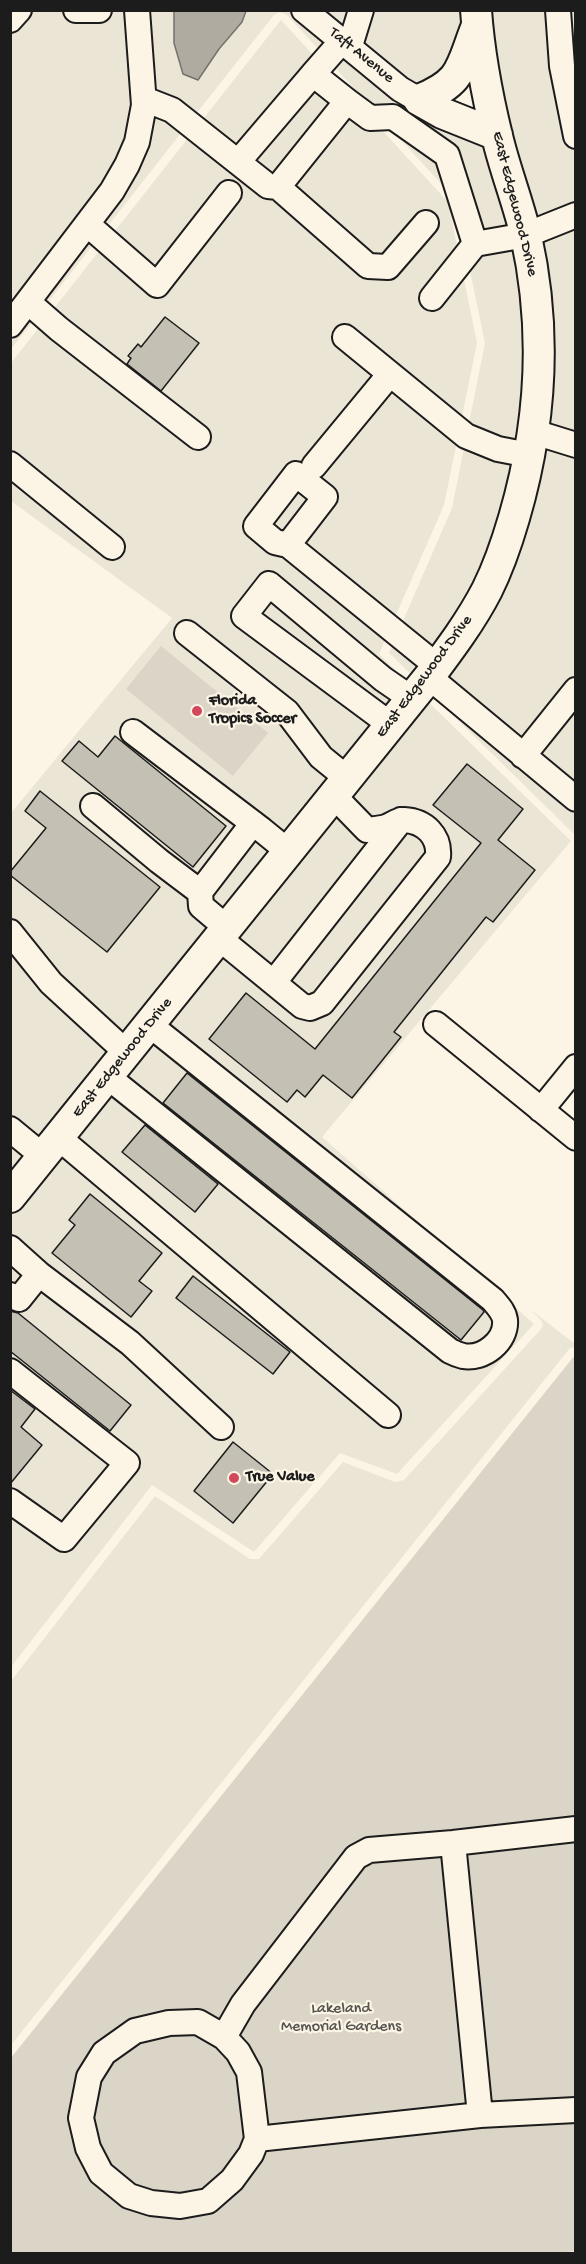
<!DOCTYPE html>
<style>
body{margin:0}
#map{position:relative;width:586px;height:2264px;overflow:hidden;background:#fcf5e5;font-family:"Gochi Hand",sans-serif}
canvas{display:block}
.frame{position:absolute;inset:0;border:12px solid #1c1c1c;pointer-events:none}
</style>
<div id="map">
<canvas width="586" height="2264"></canvas>
<div class="frame"></div>
</div>
<script>
const context = document.querySelector('canvas').getContext('2d');
context.lineJoin = 'round';
function fill(path, color) {
  context.fillStyle = color;
  context.fill(path, 'evenodd');
}
function strokePath(path, color, width, dash) {
  context.strokeStyle = color;
  context.lineWidth = width;
  context.lineCap = dash ? 'butt' : 'round';
  context.setLineDash(dash || []);
  context.stroke(path);
}
function label(font, color, halo, rows, align = 'center') {
  context.font = font + ' "Gochi Hand",sans-serif';
  context.lineWidth = 4.5;
  context.setLineDash([]);
  context.textBaseline = 'middle';
  context.strokeStyle = halo;
  context.fillStyle = color;
  for (const [text, x, y, turn = 0] of rows) {
    context.save();
    context.translate(x, y);
    context.rotate((+turn || 0) * Math.PI / 180);
    context.textAlign = isNaN(turn) ? turn : align;
    if (halo) context.strokeText(text, 0, 0);
    context.fillText(text, 0, 0);
    context.restore();
  }
}
const built = new Path2D(`
 M11 11H127L134 103 127 139 104 185 11 308Z
 M147 11H174V43L183 74 198 80 219 49 242 22 246 11H467L450 69 433 84 488 142 516 237 530 357 514 484 478 584 415 678 389 653 452 508 485 343 455 199 287 15 280 12 274 15 11 349V342L120 197Z
 M486 11H575V835L430 693 544 433 507 136Z
 M281 20 448 202 477 343 444 505 379 654 571 841 322 1137 534 1324 397 1474 340 1453 254 1552 152 1485 11 1667V813L172 618 11 501V363Z
 M531 1310 575 1344V1347L570 1348 11 2045V1681L155 1496 250 1559H259L343 1462 395 1482 404 1480 541 1329 543 1325 541 1320Z`);
const green = new Path2D(`
 M161 646 268 733 233 776 126 689Z
 M575 1355V2251L549 2254 11 2253 10 2059Z`);
const water = new Path2D(`
 M174 11H246L242 22 219 49 198 80 183 74 174 43Z`);
const building = new Path2D(`
 M165 317 199 343 161 391 127 364 131 358 128 356 138 344 141 347Z
 M115 736 226 826 193 867 62 761 79 741 98 757Z
 M467 764 523 809 498 840 535 870 493 922 486 917 394 1032 401 1037 352 1098 323 1075 305 1097 297 1090 287 1102 209 1039 246 993 315 1049 481 843 433 805Z
 M40 791 160 887 107 952 10 875V872L46 828 25 811Z
 M187 1073 483 1310 484 1312 461 1340 163 1103Z
 M145 1125 218 1184 195 1212 122 1152Z
 M90 1194 162 1253 139 1281 152 1291 131 1317 52 1253 75 1225 69 1220Z
 M193 1276 290 1352 273 1374 176 1298Z
 M10 1311 18 1313 131 1405 110 1431 10 1351Z
 M10 1390 35 1409 21 1427 42 1445 10 1484Z
 M233 1442 273 1474 233 1523 194 1491Z`);
const minor = new Path2D(`
 M76 10H99
 M304 10 400 89 419 100
 M558 10 562 66 576 136
 M10 20 19 10
 M350 46 361 10
 M313 74 342 41
 M144 99 172 110 268 186 278 187 347 101 313 74 238 162
 M347 101 370 118 393 117 447 155 475 244 432 298
 M278 187 368 266 388 267 426 223
 M87 224 157 285 229 193
 M475 244 526 235 576 215
 M28 302 59 329 198 437
 M10 325 112 191 127 165 137 142 144 105 137 10
 M345 337 466 436 498 449 529 455
 M534 432 576 445
 M10 464 112 547
 M314 466 390 374
 M288 545 325 497 296 474 256 526 275 542 288 545 437 666
 M187 633 287 712 321 757 348 779
 M429 677 576 799
 M391 725 244 616 269 584 383 679 412 699
 M133 732 262 830 289 852
 M523 756 576 690
 M93 806 159 861 200 892
 M227 928 201 906 200 892 253 823
 M10 932 51 983 127 1053
 M219 938 302 1006 310 1008 322 1003 438 857C440 836 425 821 404 820 397 820 392 825 386 827 380 829 373 829 367 830L334 796
 M274 982 401 820
 M436 1024 576 1138
 M108 1077 450 1351C454 1353 459 1355 463 1356 483 1360 507 1341 505 1320 504 1312 498 1306 493 1300L150 1025
 M541 1110 576 1067
 M10 1129 44 1157
 M59 1138 388 1415
 M10 1248 39 1274 19 1299 10 1295
 M39 1274 130 1343 221 1427
 M10 1371 127 1463 64 1539 10 1501
 M453 1843 480 2115
 M198 2022 224 2037 238 2052 249 2072 257 2139 251 2154 232 2180 208 2201 180 2206 151 2203 129 2196 101 2173 88 2148 81 2118 89 2077 104 2053 135 2031 169 2023Z
 M224 2037 243 2004 356 1857 369 1850 453 1843 576 1829
 M257 2139 480 2115 576 2110`);
const major = new Path2D(`
 M419 100C463 82 460 69 476 28
 M419 100 442 113 497 135
 M10 1197 429 677C450 649 471 621 487 590 498 568 507 542 514 518 541 426 547 330 526 236 518 202 505 170 497 136 487 95 479 52 476 10`);
const markers = [
 [197,711,6,"#d1495b"],
 [234,1478,6,"#d1495b"]
];
const streetNames = [
 ["Taft Avenue",361,56,39],
 ["East Edgewood Drive",514,204,76],
 ["East Edgewood Drive",425,677,-53],
 ["East Edgewood Drive",123,1058,-51]
];
const poiNames = [
 ["Florida",209,702],
 ["Tropics Soccer",209,720],
 ["True Value",246,1478]
];
const parkNames = [
 ["Lakeland",341,2010],
 ["Memorial Gardens",341,2028]
];
fill(built, '#ebe5d6');
fill(green, '#dbd5c8');
fill(water, '#b0aba1');
strokePath(water, '#75726c', 1.5);
fill(building, '#c4c0b3');
strokePath(building, '#1c1c1c', 1.5);
strokePath(minor, '#1c1c1c', 28);
strokePath(major, '#1c1c1c', 34);
strokePath(minor, '#fcf5e5', 24);
strokePath(major, '#fcf5e5', 30);
for (const [x, y, r, color] of markers) {
  const dot = new Path2D();
  dot.arc(x, y, r, 0, 2 * Math.PI);
  context.fillStyle = color;
  context.fill(dot);
  strokePath(dot, '#fcf5e5', 2);
}
label('16px', '#1c1c1c', '#fcf5e5', streetNames);
label('bold 16px', '#1c1c1c', '#fcf5e5', poiNames, 'left');
label('16px', '#555450', '#fcf5e5', parkNames);
</script>
